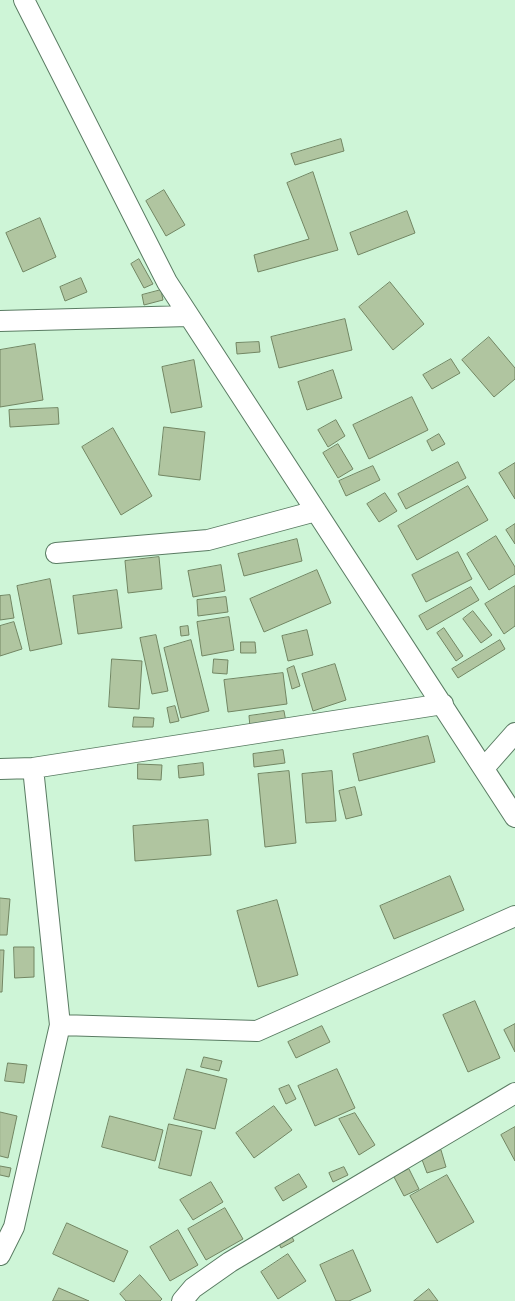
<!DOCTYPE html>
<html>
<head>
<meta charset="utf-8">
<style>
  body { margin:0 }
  canvas { display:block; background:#cef5d7 }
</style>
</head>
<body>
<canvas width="515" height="1301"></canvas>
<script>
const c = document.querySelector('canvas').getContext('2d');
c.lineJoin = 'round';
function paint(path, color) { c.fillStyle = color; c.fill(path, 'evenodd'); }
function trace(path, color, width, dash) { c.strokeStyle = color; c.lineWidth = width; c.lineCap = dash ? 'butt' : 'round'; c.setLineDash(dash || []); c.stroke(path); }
const building = new Path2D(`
  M341 139 344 151 295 165 291 154Z
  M313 172 338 250 258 272 254 255 309 239 287 183Z
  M164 190 185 225 166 236 146 201Z
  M407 211 415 233 358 255 350 233Z
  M40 218 56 257 23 272 6 233Z
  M139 259 153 284 144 288 131 264Z
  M81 278 87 292 65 301 60 287Z
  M390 282 424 324 393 350 359 307Z
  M161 290 163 300 144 305 142 295Z
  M345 319 352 350 279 368 271 337Z
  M489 337 515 368V379L494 397 462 360Z
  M259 342 260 352 237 354 236 343Z
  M35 344 43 400 0 407V350Z
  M451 359 460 373 432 389 423 375Z
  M194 360 202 407 171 413 162 367Z
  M333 370 342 398 307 410 298 382Z
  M412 397 428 430 369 459 353 425Z
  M58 408 59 424 10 427 9 410Z
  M336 420 345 436 328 447 318 430Z
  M164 427 205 432 200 480 159 475Z
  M113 428 152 496 121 515 82 447Z
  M439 434 445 444 432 451 427 441Z
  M338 444 353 469 338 478 323 453Z
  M458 462 466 478 406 509 398 494Z
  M515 463V499L499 473Z
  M373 466 380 480 346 496 339 481Z
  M468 486 488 520 417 560 398 526Z
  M385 493 397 511 379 522 367 504Z
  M515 524V544L506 530Z
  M496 536 515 567V574L489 590 467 554Z
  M297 539 302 561 244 576 238 554Z
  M458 552 472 579 426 602 412 575Z
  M159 557 162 589 128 593 125 561Z
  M221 565 225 591 193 597 188 571Z
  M317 570 331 603 264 632 250 599Z
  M50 579 62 644 30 651 17 586Z
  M515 586V626L504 634 485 604Z
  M471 587 479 600 427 630 419 616Z
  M117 590 122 628 78 634 73 596Z
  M10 595 14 618 0 620V596Z
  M226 597 228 612 198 616 197 600Z
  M473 611 492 635 481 643 463 619Z
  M229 617 234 650 202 656 197 622Z
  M14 622 22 649 0 656V626Z
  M188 626 189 635 181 636 180 627Z
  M444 628 463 656 456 661 437 633Z
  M307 630 313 655 288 661 282 636Z
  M156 635 168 691 152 694 140 638Z
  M191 640 209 711 181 718 164 648Z
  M500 640 505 649 458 678 452 669Z
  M241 642H255L256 653H241Z
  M112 659 142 661 139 709 109 707Z
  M214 659 228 660 227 674 213 673Z
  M335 664 346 700 313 711 302 674Z
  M294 666 300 686 292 689 287 669Z
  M283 673 287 704 228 712 224 680Z
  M175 706 179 721 170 723 167 708Z
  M284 711 286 722 250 727 249 716Z
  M134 717 154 718 153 727H133Z
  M428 736 435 762 359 781 353 754Z
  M283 750 285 763 254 767 253 754Z
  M203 763 204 775 179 778 178 766Z
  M138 764 162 765 161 780 138 779Z
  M289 771 296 843 265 847 258 774Z
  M332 771 336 821 306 823 302 774Z
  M355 787 362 815 346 819 339 791Z
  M208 820 211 855 135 861 133 826Z
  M450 876 464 910 394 939 380 906Z
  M0 898 10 899 7 935H0Z
  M277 900 298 975 258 987 237 911Z
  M14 947H34V977L15 978Z
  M0 950H4L2 992H0Z
  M475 1001 500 1058 468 1072 443 1015Z
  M515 1024V1052L504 1030Z
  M322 1026 330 1042 296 1058 288 1042Z
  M204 1057 222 1061 219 1071 201 1067Z
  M8 1063 27 1065 24 1083 5 1081Z
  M187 1069 227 1079 215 1129 174 1119Z
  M337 1069 355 1108 315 1126 298 1086Z
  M289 1085 296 1099 286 1104 279 1089Z
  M274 1106 292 1130 254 1158 236 1133Z
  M0 1112 17 1116 8 1158 0 1156Z
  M355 1113 375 1145 359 1155 339 1119Z
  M110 1116 163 1130 155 1161 102 1147Z
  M169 1124 202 1131 191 1176 159 1168Z
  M515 1127V1161L501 1135Z
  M441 1150 446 1167 427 1173 421 1157Z
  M0 1166 11 1168 9 1177 0 1175Z
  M344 1167 348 1175 333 1182 329 1173Z
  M409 1169 419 1189 404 1196 394 1177Z
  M299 1174 307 1187 283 1201 275 1188Z
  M447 1175 474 1222 437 1243 410 1196Z
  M211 1182 223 1202 193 1220 180 1200Z
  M225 1208 243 1239 206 1260 188 1229Z
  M67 1223 128 1251 114 1282 53 1254Z
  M178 1230 198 1265 170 1281 150 1247Z
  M290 1233 294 1241 281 1248 277 1239Z
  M353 1250 371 1291 349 1301H336L320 1265Z
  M288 1254 306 1281 278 1299 261 1272Z
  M140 1275 162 1299 160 1301H126L120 1294Z
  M59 1288 89 1301H53Z
  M429 1289 438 1301H414Z`);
paint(building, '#b0c5a0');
trace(building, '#728663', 1);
const minor = new Path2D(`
  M24 0 167 282 515 817
  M0 321 189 316
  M56 553 208 540 316 511
  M484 768 515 733
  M0 769 33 768 443 704
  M60 1025 257 1031 515 916
  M0 1255 14 1227 60 1025 33 768
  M182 1301 193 1288 230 1262 515 1093`);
trace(minor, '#5a7c63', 22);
trace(minor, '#fff', 20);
</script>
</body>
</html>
